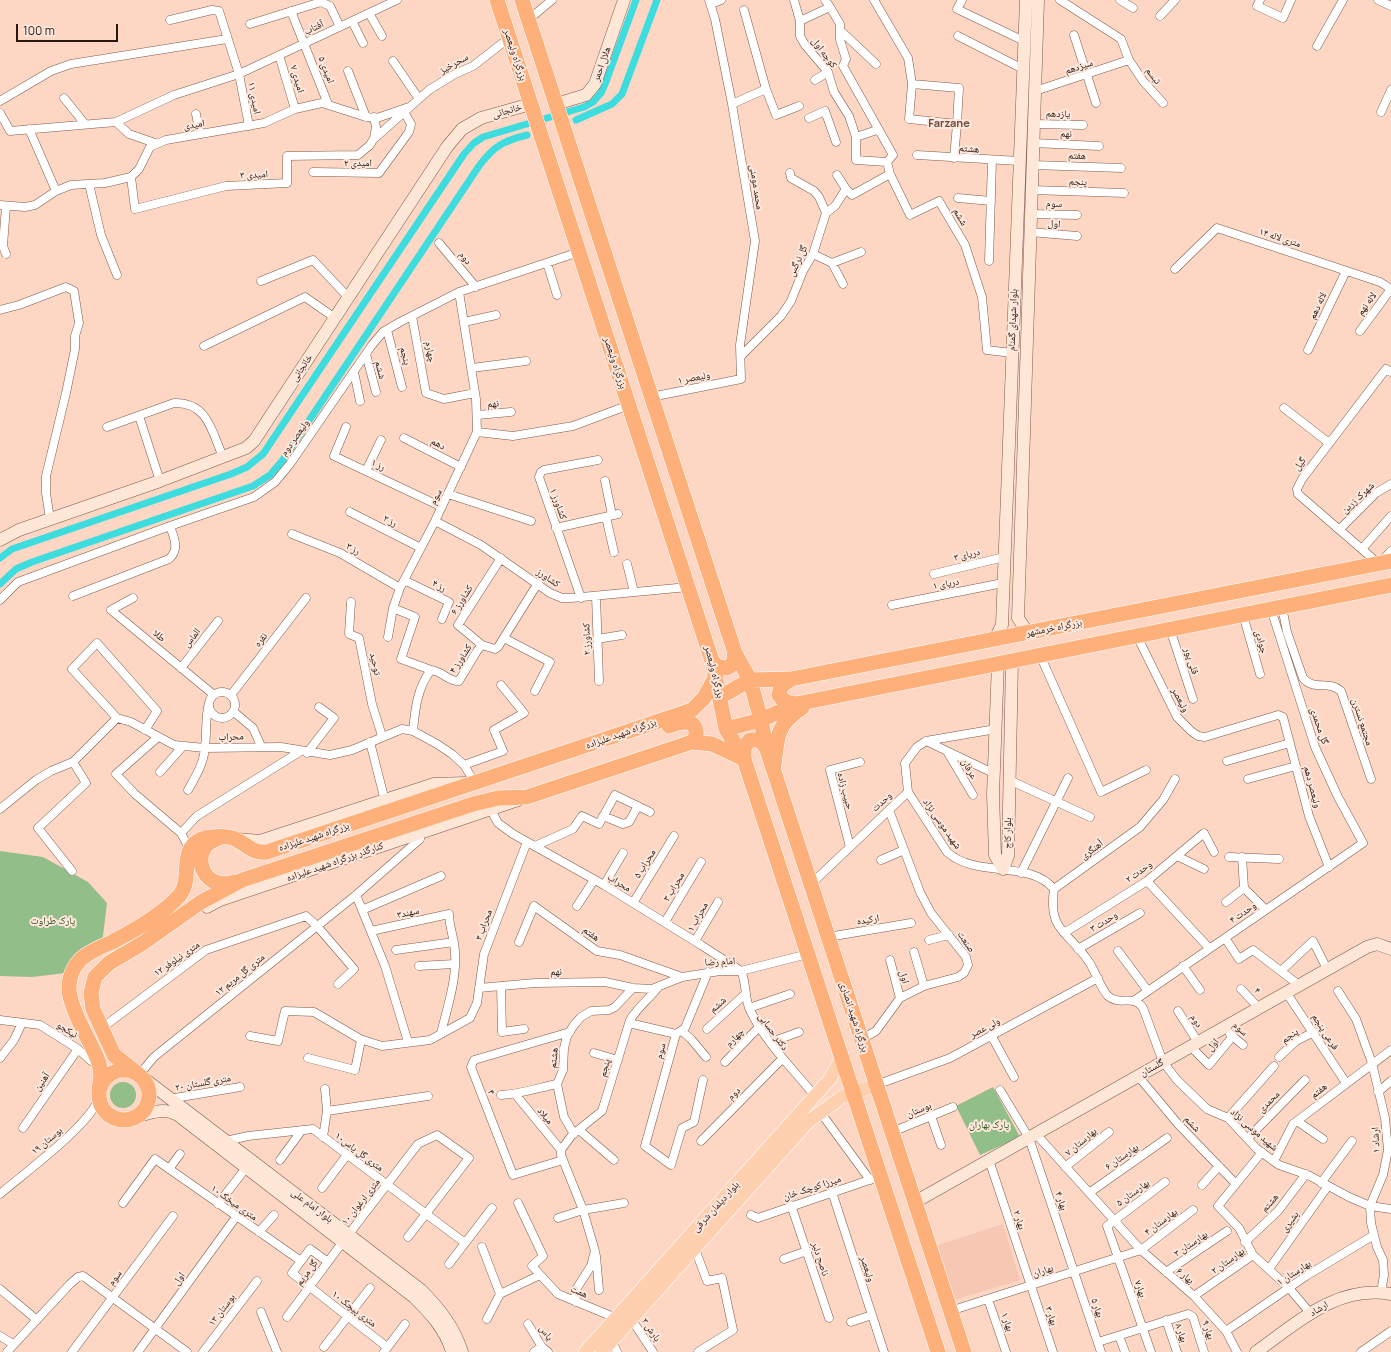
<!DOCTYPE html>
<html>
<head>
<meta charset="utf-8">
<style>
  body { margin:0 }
  #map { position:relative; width:1391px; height:1352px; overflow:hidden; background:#fdd6c4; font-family:Manrope,sans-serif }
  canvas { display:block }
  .scale { position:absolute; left:16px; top:24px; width:102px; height:18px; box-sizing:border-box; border:2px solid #251811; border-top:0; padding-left:5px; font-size:12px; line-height:14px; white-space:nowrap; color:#251811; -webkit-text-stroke:3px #ffe7dc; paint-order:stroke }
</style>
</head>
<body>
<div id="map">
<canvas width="1391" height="1352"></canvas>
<div class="scale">100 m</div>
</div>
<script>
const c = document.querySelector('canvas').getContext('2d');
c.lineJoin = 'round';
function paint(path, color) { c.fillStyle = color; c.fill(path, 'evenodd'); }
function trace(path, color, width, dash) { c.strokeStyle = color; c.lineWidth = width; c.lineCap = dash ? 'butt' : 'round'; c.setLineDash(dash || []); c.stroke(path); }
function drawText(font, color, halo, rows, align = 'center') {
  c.font = font + ' Manrope,"Noto Naskh Arabic",sans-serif'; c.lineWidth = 4; c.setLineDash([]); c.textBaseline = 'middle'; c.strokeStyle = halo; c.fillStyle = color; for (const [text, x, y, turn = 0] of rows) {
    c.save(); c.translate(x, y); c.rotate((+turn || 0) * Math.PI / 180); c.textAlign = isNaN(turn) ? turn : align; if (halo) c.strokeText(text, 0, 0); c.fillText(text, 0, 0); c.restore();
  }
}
paint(new Path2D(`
  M1003 1224 1020 1280 951 1301 935 1246Z`), '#f6c8b3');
paint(new Path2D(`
  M0 851 43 857 88 882 107 903 102 944 74 972 32 977 0 976Z
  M110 1095a13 13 0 1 1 26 0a13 13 0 1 1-26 0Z
  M993 1087 1020 1137 980 1155 956 1106Z`), '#92be89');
trace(new Path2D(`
  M576 120 612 104 622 94 657 0
  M0 558 12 549 231 474 247 467 263 454 464 154 474 143 483 137 584 107 593 102 601 93 605 84 636 0
  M0 584 16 569 32 562 253 486 270 475 282 461 479 166C494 146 503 141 527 135`), '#3ddcde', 7);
const street = new Path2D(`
  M794 0 800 21V36L805 45 828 72 834 92 849 116 856 137V160L887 162 890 174
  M825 0 830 7
  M874 0 908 58 912 84 909 119 957 124 954 158
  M962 0 957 9 1024 41
  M1060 0 1121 39 1129 60 1143 81 1163 103
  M1120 0 1133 8
  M1260 0 1257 6 1283 18 1291 0
  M1378 0 1391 6
  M711 4 721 0
  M291 11 328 104
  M369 13 382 36
  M1160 16 1175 0
  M170 20 212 10 219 11 239 74 249 126
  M528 20 552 0
  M352 21 363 43
  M800 21 830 7 840 24V40L846 59 843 66 893 155 887 162
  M250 24 321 2 330 6 340 27
  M842 32 876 64
  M1074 35 1096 103
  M958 36 1023 69
  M1317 46 1343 0
  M279 55 295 109
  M393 61 419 99
  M348 71 366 117
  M815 80 828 72
  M912 84 959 88 957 124
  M766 89 776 115 799 106
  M1035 91 1129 60
  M64 98 85 124
  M0 101 51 71 71 64 227 39
  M732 104 766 89 744 10
  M1381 112 1391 90
  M0 113 10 131 116 122 174 95 239 74 397 0
  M196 114 200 134
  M809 118 825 111 836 142
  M116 122 129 134 155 143
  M1034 124 1083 125
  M29 129 56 191
  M856 137 877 130
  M375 138 429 90 455 74 473 66 509 38
  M1033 143 1099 146
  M917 155 1019 161
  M1033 165 1121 168
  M313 172 379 173 409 132 411 124 404 112
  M837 175 846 189
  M131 177 135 209 226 186 287 183V156L358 155 370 145 374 138 376 127 374 117
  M89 184 101 235 117 275
  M1032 190 1124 193
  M958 198 991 201
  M0 205 25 207 35 205 56 191 71 185 105 183 131 177 139 169 150 147 166 140 264 123 295 109 322 103 366 117 377 118 409 107
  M826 213 835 206 846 189 852 195 890 174 910 215 939 201 965 245 982 297 987 350 1012 353
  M1031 214 1077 215
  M1030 232 1077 236
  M439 243 476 287
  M6 254 3 246 6 206
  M813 254 832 263 861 252
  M989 261 992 160
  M547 263 557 295
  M832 263 843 284
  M1175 269 1217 228 1380 282 1391 289
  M261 281 313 260 349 298
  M0 310 19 305 66 287 74 291 79 323 75 336V349L66 393 46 476V493L50 519
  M412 316 426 393 444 399 475 393
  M464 322 496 315
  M387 330 402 387
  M1360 331 1391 289
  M204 346 305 297 335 318
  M1308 350 1346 271
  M366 354 376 392
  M741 356 781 316 791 301 803 271 813 254 826 213 819 197 814 191 791 178 790 173
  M472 368 526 361
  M354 372 360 401
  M1391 372 1386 369 1302 479 1297 489 1298 494 1379 564 1391 551
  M651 397 741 379 740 345 755 241 732 104 715 19 709 0
  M1284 408 1329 443
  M477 415 511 412
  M139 416 160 481
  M107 427 174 403C208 402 212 432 223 457
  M346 427 334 456 442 507
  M477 432 513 436 573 426 629 405
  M404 438 461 467
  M366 471 381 440
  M605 481 612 515
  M448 494 531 521
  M350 512 421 548
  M606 517 614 552
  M435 521 481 545 550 593 562 598H571L688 587
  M556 528 618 514
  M1340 529 1376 493 1391 484
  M292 534 340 553 400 588
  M1362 549 1391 516
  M627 564 634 592
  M934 574 1004 557
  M404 580 449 602 442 619
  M73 596 169 559C180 549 174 538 170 526
  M596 596 599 681
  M133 598 111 610 214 695
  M581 598 539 477 541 472 544 470 598 460
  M0 600 18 582 170 526 254 497 275 482 290 464 372 345 383 332 400 322 459 292 579 252
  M351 602 349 634 359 638 372 704 382 736
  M892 605 1003 583
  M1282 607 1287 632 1303 678C1313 691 1329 680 1341 691L1371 779
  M1243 615 1260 674
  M1170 629 1193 699
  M1137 636 1177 717 1191 731 1198 736 1205 737 1278 715 1283 717 1309 816 1329 867
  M388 637 393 608
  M504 638 550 662 535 691
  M597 639 622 635
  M482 645 458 625 501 558
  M1040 655 1101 792 1146 770
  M181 668 218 621
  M431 670 401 659 415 617 393 608 400 588 435 521 477 432 476 399 459 292
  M209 705a13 13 0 1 1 26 0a13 13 0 1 1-26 0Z
  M231 695 306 598
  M234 712 253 728 261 746
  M117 718 72 669 97 643 157 711 145 730
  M996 729 926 741 917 747 905 763 908 792 947 852C977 879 1029 859 1054 889 1048 930 1067 931 1087 959 1095 969 1100 988 1108 996 1121 1007 1133 993 1143 1008L1163 1062 1177 1080 1207 1109 1228 1118 1257 1149 1279 1165 1308 1175 1349 1197 1370 1206 1391 1209
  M413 731C415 710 417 688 431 670 442 671 449 682 459 681L477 651 482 645 495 649 498 647 538 583
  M158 737 116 774 135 794 181 833 190 850
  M926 741 993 773
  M370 742 384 797
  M307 753 334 718 319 707
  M948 753 973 795
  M1227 761 1290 743
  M464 765 503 751 494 730 524 713 501 685
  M160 772 183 746
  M1248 779 1296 766
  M1009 780 1090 817
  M188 790C196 776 204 763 205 747 207 732 205 717 209 703
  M0 809 36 780 51 771 73 762 117 718 131 722 174 745 205 748 281 747 330 755 352 750 402 729 413 731 437 744 452 754 464 765 475 783
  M491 810 498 823 513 834 604 885 701 945 741 971C747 983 744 998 750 1010 765 1042 793 1069 815 1096
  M603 816 623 824 629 822 638 806
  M181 833 197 816 301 751
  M535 846 573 829 582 816 599 824 615 795 650 812
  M850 847 830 770 860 762
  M1177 856 1204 869
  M1229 857 1279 859
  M1242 857 1244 888 1266 910
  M881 860 904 850
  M72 871 38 828 86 783 73 762
  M1021 873 1068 778
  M1147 881 1209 948
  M811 884 908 792
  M604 885 623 853
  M1054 889 1140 827 1163 800 1175 779
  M356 895 385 966 408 1042
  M1226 902 1244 888
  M633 903 674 836
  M577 906 594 880
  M362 910 441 876
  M665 922 701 862
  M371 931 449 914C449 927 455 940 455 953 457 979 447 1009 441 1033
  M1064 933 1147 881 1204 833 1214 852
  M828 937 911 923
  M1225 938 1239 959 1253 950 1299 985
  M929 940 949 935
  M695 941 718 902
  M519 942 534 906 597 951 620 955 682 977
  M1078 949 1140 913
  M396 950 454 942
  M1118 951 1148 991
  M914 952 924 986
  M890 960 900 998
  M419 966 454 964
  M1183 966 1200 990
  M1281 971 1313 941 1327 969
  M501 986 502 1032 524 1029
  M479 988 535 983 605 982 633 988 652 989 682 977 720 971H741L808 954
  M1241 989 1259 1008
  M1338 991 1356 1019 1372 1063 1385 1118 1388 1150 1383 1175 1370 1206 1371 1223 1377 1247 1383 1260 1384 1275 1381 1292
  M1286 992 1346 1083
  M1135 1000 1363 843 1338 797 1315 747 1271 609
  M749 1008 790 994
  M1178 1011 1198 1042
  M0 1020 40 1025 78 1049 91 1061 98 1060
  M629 1023 676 1034
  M102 1028 206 950 306 916 317 926 354 969 338 984
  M707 1029 743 996
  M682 1031 691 1039 706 1057
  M1230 1034 1243 1045
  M991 1035 1014 1077
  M250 1036 278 1041 285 1011 314 1012 360 1039 382 1046 430 1040 470 1018 477 1003 484 954 527 842
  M862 1039 876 1031 900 998 924 986 958 977 964 973 968 965 966 957 931 913 920 892 889 810
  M771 1042 799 1032
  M1190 1046 1209 1065 1233 1036
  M594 1053 618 1060
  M1279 1057 1296 1041 1314 1032
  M0 1058 14 1040 22 1023
  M308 1058 355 1070 361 1040
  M725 1062 759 1027
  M139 1075 154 1057 356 895 420 839V833
  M1138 1076 1178 1124 1236 1184
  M703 1080 694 1122 682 1128 671 1165 645 1146 676 1034 685 1028 708 972
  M557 1084 564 1117 574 1134
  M876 1085 950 1058 1098 978
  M1000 1090 1029 1138 1101 1352
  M1378 1092 1391 1081
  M515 1094 561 1150
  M501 1095C521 1094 538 1088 557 1084L563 1070 564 1048 567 1036 574 1025 581 1017 591 1011 609 1010 615 1007 633 988
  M169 1099 240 1087
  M327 1111 428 1096
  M821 1113 870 1180
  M931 1116 941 1145
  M1228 1118 1274 1066
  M1297 1121 1323 1139
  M23 1128 78 1049
  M579 1130 614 1160
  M892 1132 953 1107
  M1036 1134 1141 1250 1194 1296 1226 1331 1237 1352
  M323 1137 327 1111 325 1089
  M1248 1138 1305 1080
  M226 1141 248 1136 313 1129 465 1243
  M701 1141 781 1060
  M1262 1152 1218 1206 1239 1228 1253 1255 1289 1288 1311 1314
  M280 1160 302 1130
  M563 1160 513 1175 471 1067 474 1060 570 1032
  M989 1160 1053 1352
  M1274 1161 1293 1124 1391 1050
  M1065 1167 1109 1132
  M169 1169 180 1154
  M1321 1183 1352 1141
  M1202 1185 1219 1166
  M322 1188 347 1155
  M832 1192 884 1352
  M1089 1193 1167 1138
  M0 1194C23 1174 93 1123 99 1097
  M123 1203 155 1159 301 1261
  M518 1203 543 1256 532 1266 558 1294 616 1318
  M218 1204 246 1168
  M791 1205 829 1318
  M751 1215 758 1218 881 1176
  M558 1218 583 1210 624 1203
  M259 1232 274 1215
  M349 1234 418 1144 437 1135 469 1158 408 1237
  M1245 1242 1278 1211 1306 1174
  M482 1247 500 1294 487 1319
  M695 1249 707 1281 722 1278 733 1330 698 1352
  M596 1256 599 1290
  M784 1259 807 1251
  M328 1262 310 1249 292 1273 387 1347
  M449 1264 492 1208
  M1269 1269 1328 1186
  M1166 1272 1227 1231
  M0 1289 37 1320
  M500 1294 540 1275
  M1194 1296 1253 1255
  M988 1299 1006 1352
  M576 1302 575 1291 591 1266 595 1251 583 1210 561 1155V1150L572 1135 602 1111 630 1020C638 1007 650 998 659 986
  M950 1311 1141 1250 1193 1210
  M261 1312 277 1352
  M287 1317 342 1243
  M632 1320 653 1352
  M1166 1320 1177 1352
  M851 1322 872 1315
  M528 1324 542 1347 548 1352
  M1226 1331 1306 1276 1374 1235
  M0 1336 13 1344
  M1119 1336 1125 1352
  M612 1341 617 1352
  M1098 1342 1188 1314 1193 1317 1204 1352
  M324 1347 370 1288
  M7 1352 70 1284 78 1277 83 1276 187 1352
  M72 1352 173 1216
  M138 1352 236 1217
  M203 1352 257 1281
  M384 1352 405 1324
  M534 1352 542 1347
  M1151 1352 1107 1226 1165 1182
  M1361 1352 1391 1331`);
const secondary = new Path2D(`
  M556 104 586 95 595 84 624 0
  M0 540 19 530 160 481 246 448 254 441 447 147 462 129 481 118 531 104
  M1028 633 1018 618 1038 0
  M995 639 1002 625 1026 0
  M998 663 993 794 995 855 1003 869
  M237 839 260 841 434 784 466 783
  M1003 869 1008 856 1012 661
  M207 907 220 900 518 800
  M142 1077 421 1290C440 1309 454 1327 462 1352
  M135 1117C150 1113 163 1107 178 1115L414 1297C430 1313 446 1330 452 1352
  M915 1202 1367 947 1377 944 1391 949
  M1256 1352C1297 1323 1338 1284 1391 1294`);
const primary = new Path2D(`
  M585 1352 830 1079 842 1058
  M602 1352 809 1121 842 1097 876 1085`);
const highway = new Path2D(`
  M497 0 712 661 726 729 744 759 938 1352
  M522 0 735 653 750 680 761 720 766 747 964 1352
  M712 661 718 667 727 668 733 664 735 653
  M791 679 781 686 779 695 785 702 796 704
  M720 697 750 680 791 679 1391 561
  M669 726C674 724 681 722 686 722 697 722 699 735 692 742
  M726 729 761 720 796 704 1391 585
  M744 759V747L750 740H760L766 747
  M774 765C777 737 777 724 802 708
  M219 838C187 847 201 893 234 882
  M99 1095a25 25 0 1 1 50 0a25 25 0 1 1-50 0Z
  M138 1074 114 1055 93 1009 91 993 95 977 109 963 143 943 201 902 242 880 473 804 498 798 527 797 692 742 712 744 744 759
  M99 1090 101 1075 99 1063C91 1041 75 1020 70 996 67 983 71 970 80 960 88 952 101 947 112 942 135 930 162 915 179 896 194 880 177 849 202 839 211 836 229 835 237 840 248 846 254 854 267 852L692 710 704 698 716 676`);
trace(street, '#7c5b4b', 9);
trace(secondary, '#7c5b4b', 13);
trace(primary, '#fff', 14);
trace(highway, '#fff', 16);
trace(street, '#fff', 8);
trace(secondary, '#fee7d7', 12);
trace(primary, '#fed0af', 13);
trace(highway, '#fdb07a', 15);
drawText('10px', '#251811', '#ffe7dc', [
  ["آفتاب",314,28,-25],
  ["کوچه اول",824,53,53],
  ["بزرگراه ولیعصر",515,55,72],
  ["سحرخیز",454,64,-29],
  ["هلال احمر",602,64,-70],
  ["سیزدهم",1079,67,-18],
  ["امیدی ۵",326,70,69],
  ["تبسم",1153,76,52],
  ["امیدی ۷",297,79,74],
  ["امیدی ۱۱",254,98,79],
  ["خانجانی",507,111,-16],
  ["یازدهم",1058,114,1],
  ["امیدی",194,125,-10],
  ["نهم",1066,134,3],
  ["هشتم",969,149,4],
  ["هفتم",1077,156,2],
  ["امیدی ۲",358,163],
  ["امیدی ۳",254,175,-3],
  ["پنجم",1078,182,2],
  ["محمد مومنی",756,187,81],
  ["سوم",1054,204,2],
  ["ششم",960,217,60],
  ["اول",1054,224,5],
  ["۱۴ متری لاله",1280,238,18],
  ["دوم",465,258,50],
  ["گل نرگس",798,261,-65],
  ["لاله نهم",1367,304,-54],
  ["لاله دهم",1318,306,-65],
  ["بلوار شهدای گمنام",1013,320,-88],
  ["چهارم",430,352,80],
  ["پنجم",405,356,76],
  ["بزرگراه ولیعصر",615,363,72],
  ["خانجانی",302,368,-56],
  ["ششم",380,370,75],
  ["ولیعصر ۱",694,378,-11],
  ["نهم",493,404,-5],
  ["ولیعصر دوم",295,438,-55],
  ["دهم",438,444,27],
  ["گیل",1300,464,-53],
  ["رز ۱",378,465,25],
  ["سوم",436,497,-64],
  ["شهرک زرین",1358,498,-43],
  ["کشاورز ۱",558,504,70],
  ["رز ۲",390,521,27],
  ["رز ۳",353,549,29],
  ["دریای ۳",967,555,-14],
  ["کشاورز",548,578,34],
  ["دریای ۱",946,584,-11],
  ["رز ۴",439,586,27],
  ["کشاورز ۶",462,600,-58],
  ["بزرگراه خرمشهر",1054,628,-11],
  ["طلا",159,636,40],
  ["الماس",192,638,-52],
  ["کشاورز ۲",587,639,-92],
  ["نقره",261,640,-52],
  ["جوادی",1261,642,74],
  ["کشاورز ۴",461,659,-57],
  ["قلی پور",1191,661,72],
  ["توحید",375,664,78],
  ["بزرگراه ولیعصر",714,672,76],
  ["ولیعصر",1180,700,62],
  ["مجتمع نسترن",1362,722,72],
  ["گل محمدی",1319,726,71],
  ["بزرگراه شهید علیزاده",621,734,-19],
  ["محراب",231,737,-2],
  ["عرفان",969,769,60],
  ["ولیعصر دهم",1312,787,75],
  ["حبیب زاده",845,791,75],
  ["وحدت",882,802,-43],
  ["شهید موسی نژاد",942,824,55],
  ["بلوار کاج",1008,833,-89],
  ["بزرگراه شهید علیزاده",314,837,-18],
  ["آهنگری",1092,850,-37],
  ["کنارگذر بزرگراه شهید علیزاده",335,862,-19],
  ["محراب ۵",645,864,-58],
  ["وحدت ۲",1139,872,-36],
  ["محراب",619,883,31],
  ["محراب ۳",674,887,-59],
  ["سهند۳",408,913,-13],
  ["وحدت ۴",1243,913,-34],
  ["محراب ۱",698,917,-61],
  ["ارکیده",868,920,-9],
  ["وحدت ۳",1104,922,-31],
  ["محراب ۴",484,925,-70],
  ["هفتم",591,934,36],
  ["صنعت",966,942,56],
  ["۱۲ متری نیلوفر",177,959,-35],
  ["امام رضا",720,962,-3],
  ["نهم",556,972,-1],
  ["۱۲ متری گل مریم",240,975,-39],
  ["اول",904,977,75],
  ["۴",1257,991,46],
  ["ششم",718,1005,-42],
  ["بزرگراه شهید انصاری",854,1017,72],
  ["دوم",1196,1021,57],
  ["ولی عصر",985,1028,-28],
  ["سوم",1240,1029,41],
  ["نیکجو",67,1030,32],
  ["دکتر حسابی",773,1032,54],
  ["فرعی پنجم",1325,1032,57],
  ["پنجم",1290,1036,-36],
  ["چهارم",735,1038,-46],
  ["اول",1213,1045,-50],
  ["سوم",661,1051,-75],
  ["هشتم",554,1058,-84],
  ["پنجم",605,1068,-74],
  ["گلستان",1152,1068,-29],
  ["آهنین",42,1082,-55],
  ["۲۰ متری گلستان",203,1083,-10],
  ["هفتم",1319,1091,-38],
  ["۴",491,1092,69],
  ["دوم",734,1094,-46],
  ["محمدی",1269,1102,-45],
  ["بوستان",919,1110,-22],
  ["میلاد",545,1116,50],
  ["ششم",1192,1124,47],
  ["شهید موسی نژاد",1254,1130,41],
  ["ارشاد ۱",1376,1140,-93],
  ["بوستان ۱۹",47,1141,-40],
  ["بهارستان ۷",1081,1142,-40],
  ["۱۰متری گل یاس",359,1152,37],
  ["بهارستان ۶",1122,1157,-35],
  ["میرزا کوچک خان",812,1188,-18],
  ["بهارستان ۵",1133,1193,-36],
  ["بهار ۴",1061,1201,71],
  ["۱۰ متری ارغوان",361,1202,-52],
  ["۱۰ متری میخک",234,1203,35],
  ["هشتم",1270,1203,-48],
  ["بلوار امام علی",312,1206,37],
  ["بلوار دیلمان شرقی",716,1207,-48],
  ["بهار ۲",1019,1220,72],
  ["بهارستان ۴",1161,1222,-37],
  ["بشیری",1290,1222,-54],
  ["بهارستان ۳",1191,1244,-34],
  ["ناصح دلبر",820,1259,72],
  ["بهارستان ۲",1228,1261,-35],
  ["ولیعصر",867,1269,72],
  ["بهاران",1043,1271,-18],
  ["گل مریم",307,1273,-53],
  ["بهارستان ۱",1294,1273,-33],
  ["بهار ۶",1185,1276,40],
  ["سوم",115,1278,-54],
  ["اول",179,1279,-54],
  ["بهار۷",1140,1289,70],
  ["همت",579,1292,23],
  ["بهار ۵",1097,1308,71],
  ["۱۰ متری پیچک",354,1309,37],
  ["ارشاد",1319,1309,-31],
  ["بوستان ۱۳",222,1310,-53],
  ["بهار ۳",1051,1316,71],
  ["بهار ۱",1007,1322,71],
  ["بارش ۳",651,1330,56],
  ["بهار ۹",1208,1330,72],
  ["یاس",546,1333,55],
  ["بهار ۸",1181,1333,71]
]);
drawText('10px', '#1f4a15', '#ffe7dc', [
  ["پارک طراوت",53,921],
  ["پارک بهاران",989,1125]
]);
drawText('bold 11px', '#6b4b3b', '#ffe7dc', [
  ["Farzane",949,124]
]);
</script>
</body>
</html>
